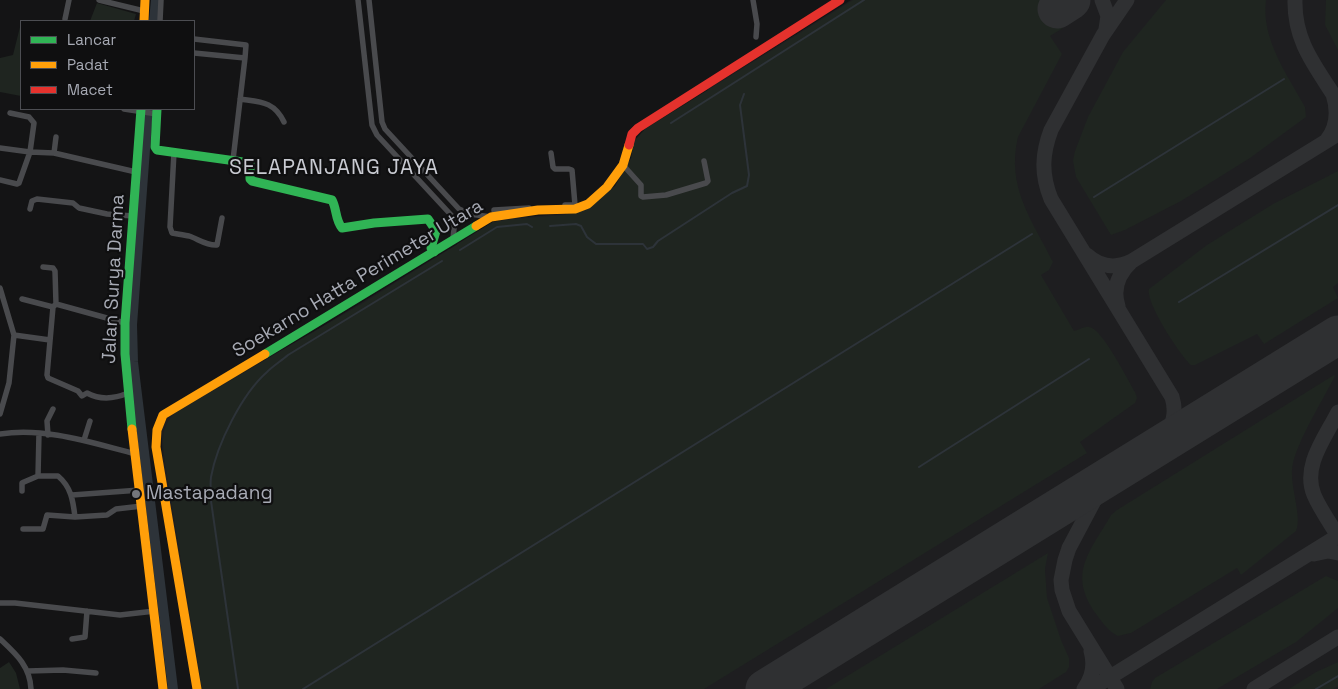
<!DOCTYPE html>
<html>
<head>
<meta charset="utf-8">
<style>
  body { margin:0 }
  #map { position:relative; width:1338px; height:689px; overflow:hidden; background:#141415; font-family:"Space Grotesk",sans-serif }
  canvas { display:block }
  .legend { position:absolute; left:20px; top:20px; width:175px; height:90px; box-sizing:border-box; background:#0f0f10; border:1px solid #4c4d52; margin:0; padding:6px 9px; list-style:none; font-size:15px; color:#a7aab4 }
  .legend li { display:flex; align-items:center; gap:10px; height:25px }
  .legend b { width:25px; border:1px solid #4c4d52 }
</style>
</head>
<body>
<div id="map">
<canvas width="1338" height="689"></canvas>
<ul class="legend">
<li><b style="height:6px;background:#30b455"></b>Lancar</li>
<li><b style="height:6px;background:#ff9f0a"></b>Padat</li>
<li><b style="height:6px;background:#e5322d"></b>Macet</li>
</ul>
</div>
<script>
const c = document.querySelector('canvas').getContext('2d');
c.lineJoin = 'round';
function paint(path, color) { c.fillStyle = color; c.fill(path, 'evenodd'); }
function trace(path, color, width, dash) { c.strokeStyle = color; c.lineWidth = width; c.lineCap = dash ? 'butt' : 'round'; c.setLineDash(dash || []); c.stroke(path); }
function drawText(font, color, halo, rows, align = 'center') {
  c.font = font + ' "Space Grotesk",sans-serif'; c.lineWidth = 4.5; c.setLineDash([]); c.textBaseline = 'middle'; c.strokeStyle = halo; c.fillStyle = color; for (const [text, x, y, turn = 0] of rows) {
    c.save(); c.translate(x, y); c.rotate((+turn || 0) * Math.PI / 180); c.textAlign = isNaN(turn) ? turn : align; if (halo) c.strokeText(text, 0, 0); c.fillText(text, 0, 0); c.restore();
  }
}
paint(new Path2D(`
  M851 0H1338V689H201L163 463 161 429 167 418 174 412 318 329 449 249 451 254 457 253V244L493 222 512 218 574 213 588 207 602 232 732 131 708 89Z`), '#1e1e20');
paint(new Path2D(`
  M853 0H1046L1063 28 1050 36 1062 54 1018 137C1006 187 1032 220 1053 262L1049 270 1041 275 1074 331C1079 330 1085 326 1089 327 1102 328 1128 380 1135 392L1137 398 1135 403 1080 442 1087 453 704 689H202L165 463C163 443 159 429 175 413L363 303 493 222 512 219 564 215 586 210 615 186 631 158 634 141 645 129Z
  M1166 0H1266C1261 39 1287 74 1305 107L1306 117 1250 158 1181 201 1125 230 1111 235 1076 177 1073 161 1075 151 1088 117 1123 52Z
  M1326 0H1338V50L1325 25Z
  M97 3 136 14 134 21H90Z
  M21 23V96L0 92V58L13 55Z
  M1338 171V283L1333 287 1338 298 1264 344 1257 334 1195 365H1191C1180 355 1145 302 1149 289L1207 245 1273 204Z
  M1334 375 1335 376C1322 402 1300 436 1293 463 1288 483 1303 516 1296 531L1241 575 1237 568 1131 633 1118 636C1109 632 1102 622 1096 614 1067 573 1090 552 1111 515L1117 510Z
  M1048 553 1045 569 1047 598 1061 640 1069 658V667L1066 672 1039 689H826Z
  M1326 576 1338 581V608L1296 642 1217 689H1150L1152 682 1155 678Z
  M9 662 16 673 20 689H0V668Z
  M1338 662V686L1333 689H1289L1316 672Z`), '#1f2520');
trace(new Path2D(`
  M671 123 864 0
  M1094 197 1284 79
  M550 226 576 224 581 226 587 237 596 244H643L647 249 653 247 658 241 732 193 747 186 749 175 740 105 744 94
  M460 250 497 227 527 224 532 227
  M1179 302 1338 205
  M919 467 1089 359
  M238 689 211 501C211 493 210 485 211 477 217 444 242 394 267 372 273 366 281 361 288 355L442 261
  M303 689 1032 234
  M1316 689 1338 676`), '#2d3339', 2);
trace(new Path2D(`
  M154 21 156 0
  M148 109 132 325 133 362 173 689`), '#2d3339', 10);
trace(new Path2D(`
  M1102 0 1108 16 1106 29
  M1127 0 1103 35 1051 130C1042 154 1041 174 1051 199L1172 397C1180 423 1165 438 1146 454
  M1295 0C1294 43 1317 68 1338 102
  M1327 140C1338 126 1338 110 1333 94
  M1087 255C1100 267 1116 269 1132 261 1119 273 1112 288 1118 306
  M1132 261 1338 134
  M1338 412C1325 438 1302 466 1314 495 1320 509 1330 523 1338 536
  M1314 554 1328 551 1338 553
  M1084 689C1093 677 1095 665 1091 651
  M1091 689 1338 536
  M1117 689 1069 611 1062 590 1061 580 1065 560 1069 548 1095 499 1109 482 1136 460
  M1254 689 1338 637`), '#2f3032', 15);
trace(new Path2D(`
  M1057 9 1071 0
  M765 689 1338 335`), '#2f3032', 39);
trace(new Path2D(`
  M99 0 144 11
  M358 0 372 125 377 135 452 216 454 228 453 240
  M369 0 382 122 385 129 459 209 470 214 491 217
  M753 0 757 24 756 37
  M65 19 69 0
  M160 21 161 0
  M194 39 246 45 245 58 233 160
  M194 53 245 58
  M240 99C260 102 274 101 284 122
  M124 109 157 114
  M10 113 29 117 34 123 30 152 54 153 136 172
  M0 148 30 152 19 183 17 184 0 180
  M174 152 170 227 172 233C178 234 184 235 189 236 198 239 207 246 217 245L222 218
  M54 153 56 137
  M551 153 553 167 555 169H569L572 170 575 205H565
  M623 165 641 185V196L643 197 666 195 706 183 708 181 704 161
  M30 209 32 201 37 199 73 203 79 208 107 214 133 216
  M495 216 494 210 529 208
  M43 267 53 268 55 271 56 304
  M0 288 14 335 9 383 0 414
  M22 299 53 307 56 304 125 323
  M53 307 47 375 48 378 78 391 82 396 87 393C100 400 114 399 128 393
  M14 335 50 340
  M0 434C46 427 92 443 136 454
  M48 435 47 421 53 409
  M84 440 90 421
  M38 476H58C71 487 73 500 75 517L107 515 116 509 142 506
  M22 491V483L24 482 38 476 39 433
  M72 495 140 490
  M23 529H43L47 515 75 517
  M0 603H15L120 615 155 611
  M0 639C16 654 30 666 31 689
  M72 639 85 637 87 611
  M28 671 63 670 96 673`), '#494a4d', 5.5);
trace(new Path2D(`
  M157 109 155 147 157 150 250 163V179L252 181 332 200C337 209 335 220 342 228L374 223 428 219 436 231 431 248 434 252
  M265 354 476 226
  M132 429 125 354V323L141 109`), '#30b455', 9);
trace(new Path2D(`
  M144 21 145 0
  M476 226 491 217 538 210 575 209 588 204 607 187 623 165 629 145
  M132 429 163 689
  M197 689 156 447 157 430 163 415 265 354`), '#ff9f0a', 9);
trace(new Path2D(`
  M629 145 632 134 638 128 840 0`), '#e5322d', 9);
for (const [x, y, r, color] of [
  [136,494,5,"#74767c"]
]) { const dot = new Path2D(); dot.arc(x, y, r, 0, 2 * Math.PI); c.fillStyle = color; c.fill(dot); trace(dot, '#0f0f10', 2); }
drawText('19px', '#a7aab4', '#0f0f10', [
  ["Jalan Surya Darma",114,279,-87],
  ["Soekarno Hatta Perimeter Utara",358,279,-31]
]);
drawText('19px', '#a7aab4', '#0f0f10', [
  ["Mastapadang",146,494]
], 'left');
c.letterSpacing = '1px';
drawText('21px', '#c8cad1', '#0f0f10', [
  ["SELAPANJANG JAYA",334,168]
]);
c.letterSpacing = '0px';
</script>
</body>
</html>
